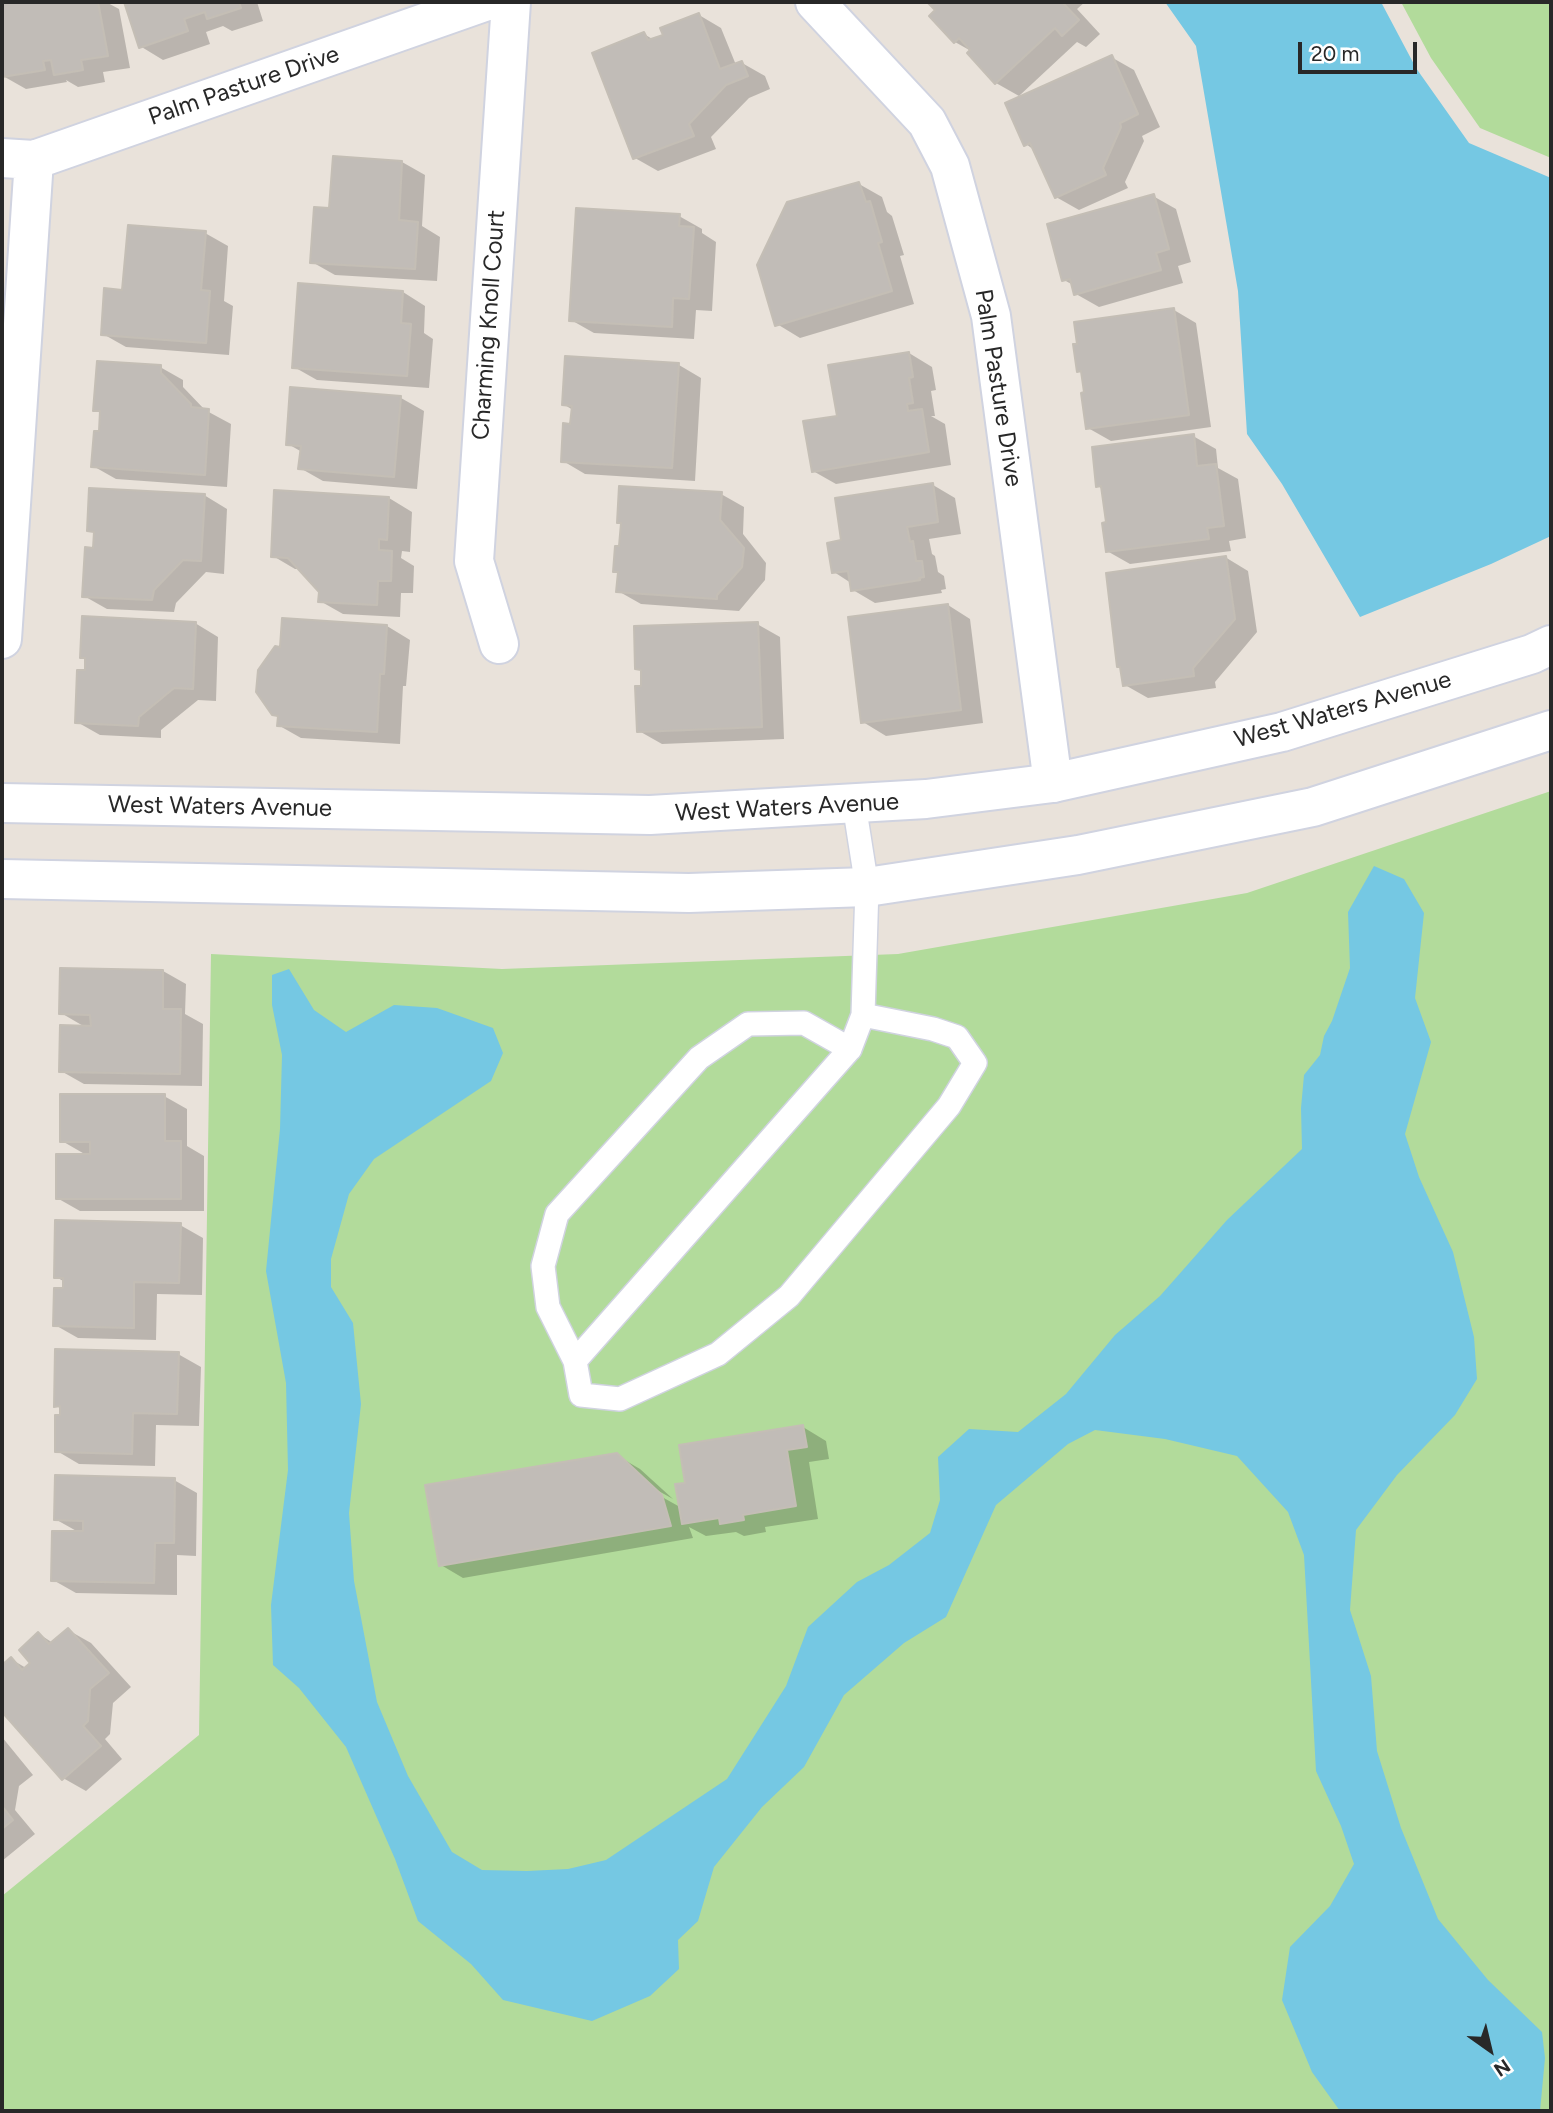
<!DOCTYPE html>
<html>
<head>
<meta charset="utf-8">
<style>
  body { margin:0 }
  #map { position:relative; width:1553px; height:2113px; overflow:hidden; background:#e9e2da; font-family:Figtree,sans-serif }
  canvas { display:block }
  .frame { position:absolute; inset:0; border:4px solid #282828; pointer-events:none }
  .north { position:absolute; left:1455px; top:2015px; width:70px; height:70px; -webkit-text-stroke:5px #fff; paint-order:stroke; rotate:146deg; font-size:19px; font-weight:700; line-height:28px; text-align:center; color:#282828 }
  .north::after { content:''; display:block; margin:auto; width:24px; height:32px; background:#282828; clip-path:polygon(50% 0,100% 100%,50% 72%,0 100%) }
  .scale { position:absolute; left:1298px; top:42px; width:119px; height:32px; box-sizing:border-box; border:4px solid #282828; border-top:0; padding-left:9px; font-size:21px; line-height:24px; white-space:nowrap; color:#282828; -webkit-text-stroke:5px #fff; paint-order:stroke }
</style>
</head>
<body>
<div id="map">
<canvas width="1553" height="2113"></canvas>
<div class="frame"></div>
<div class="north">N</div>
<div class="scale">20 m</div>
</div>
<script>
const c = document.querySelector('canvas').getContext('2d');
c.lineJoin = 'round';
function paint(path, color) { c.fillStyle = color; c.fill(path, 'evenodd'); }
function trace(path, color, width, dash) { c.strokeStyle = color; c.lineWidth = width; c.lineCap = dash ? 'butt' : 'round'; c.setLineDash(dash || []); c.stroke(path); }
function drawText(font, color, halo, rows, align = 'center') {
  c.font = font + ' Figtree,sans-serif'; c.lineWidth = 5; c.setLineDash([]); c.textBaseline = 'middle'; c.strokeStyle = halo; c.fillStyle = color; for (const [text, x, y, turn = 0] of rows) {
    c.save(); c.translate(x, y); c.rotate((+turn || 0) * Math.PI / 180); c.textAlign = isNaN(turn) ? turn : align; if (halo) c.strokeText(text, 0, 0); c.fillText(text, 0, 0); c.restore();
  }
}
paint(new Path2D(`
  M1401 2H1551V158L1480 128 1431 58Z
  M1551 791V2111H2V1896L199 1735 211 954 502 969 898 954 1247 893Z`), '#b2db9b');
paint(new Path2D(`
  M1165 2H1381L1416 68 1469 143 1551 178V536L1491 564 1360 617 1282 484 1247 434 1238 291 1196 46Z
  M1374 866 1404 879 1424 913 1415 998 1431 1042 1405 1134 1419 1177 1453 1252 1474 1337 1477 1379 1455 1415 1397 1475 1356 1530 1350 1610 1371 1676 1377 1751 1401 1828 1438 1919 1488 1980 1542 2032 1545 2058 1540 2111H1340L1312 2072 1282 2000 1290 1947 1330 1906 1354 1864 1341 1826 1316 1771 1304 1555 1288 1512 1237 1456 1165 1439 1095 1430 1068 1444 996 1505 946 1617 904 1643 844 1695 804 1767 762 1807 714 1867 698 1921 678 1940 679 1969 650 1996 592 2021 503 2000 471 1964 418 1921 395 1859 346 1747 299 1688 273 1665 271 1605 288 1470 286 1383 266 1271 280 1129 282 1055 272 1005V975L289 969 314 1010 346 1032 394 1005 437 1008 493 1028 503 1053 491 1081 374 1159 349 1194 331 1259V1287L353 1323 361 1404 349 1513 354 1581 377 1702 408 1776 452 1852 482 1870 527 1871 568 1869 606 1860 727 1779 786 1686 808 1627 857 1582 889 1565 930 1533 940 1500 938 1457 969 1429 1018 1432 1066 1394 1115 1335 1160 1296 1227 1220 1302 1149 1301 1108 1304 1075 1320 1055 1324 1036 1332 1021 1350 968 1348 912Z`), '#75c8e3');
paint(new Path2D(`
  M2 2H106L119 9 130 68 103 72 105 82 78 87 66 80 67 82 26 89 3 76Z
  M126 2H257L263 21 232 31 223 26 206 32 210 44 163 60 140 46Z
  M930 2H1085L1077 9 1100 34 1086 47 1077 42 1019 96 996 83 971 51 955 42 931 16 937 10Z
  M699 15 721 28 736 65 742 63 765 76 770 89 749 98 711 137 716 149 658 171 635 158 644 34 654 40 665 36Z
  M1111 57 1134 70 1160 127 1142 136 1144 141 1125 182 1128 188 1079 210 1056 197 1034 150 1026 144Z
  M402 162 425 175 422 226 440 237 437 281 335 275 312 262 331 210Z
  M859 184 882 197 887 212 892 216 904 255 900 256 914 304 800 338 777 324Z
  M1153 196 1176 209 1191 262 1178 266 1183 283 1099 307 1076 294 1073 285 1064 280Z
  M679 216 702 229V233L716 242 712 311 696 310 694 339 594 333 571 320Z
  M205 233 228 246 224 301 233 306 229 355 126 347 103 334 124 291Z
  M403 292 425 306 424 333 433 339 429 388 317 380 294 367Z
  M1174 310 1196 323 1211 427 1111 441 1088 428 1083 373 1079 370Z
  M909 353 932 367 936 390 931 391 935 416H931L945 424 951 465 836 484 813 471 839 417Z
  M679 365 701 378 695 481 585 474 563 461 572 426 573 410 563 404Z
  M160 367 183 380V387L205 410 231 424 227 487 116 479 93 466 101 433 102 414 95 410Z
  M292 388 401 398 424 411 417 489 323 481 300 468 302 452 288 444Z
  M1193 436 1216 449 1218 468 1238 479 1246 538 1229 541 1231 551 1130 564 1107 551 1108 524 1104 490 1098 486Z
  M933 485 955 498 961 534 929 539 932 554 935 556 938 572 944 576 946 589 941 590 942 593 875 603 853 590 851 583 834 572 843 542Z
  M721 494 744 507 743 534 766 563 765 580 739 611 641 604 618 591 619 573 615 571Z
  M204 495 227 509 224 574 206 572 176 603 174 612 107 609 84 596 96 534 89 530Z
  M389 498 412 512 410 552 402 551 401 558 414 566 413 593H401L400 617 343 614 320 601 321 591 301 569H295L273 556Z
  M1225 557 1248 571 1257 632 1215 682 1216 688 1148 698 1125 685Z
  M948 605 970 619 983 723 886 736 863 722Z
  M195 623 218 637 216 701 198 700 161 730V738L100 735 77 722 86 672 87 660 82 657Z
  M757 624 780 637 784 739 662 744 639 731 643 688V672L637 668Z
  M387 626 410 640 406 686H403L400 744 301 738 278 725 279 718 273 714 282 649Z
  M163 971 186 984 185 1014 203 1024 202 1086 84 1084 61 1071 85 1027 61 1013Z
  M164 1096 187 1109V1146L204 1156V1211H80L57 1198 88 1156 62 1141Z
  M180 1225 203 1238 202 1295 157 1294 156 1340 78 1338 55 1325 65 1282 56 1277Z
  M178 1354 201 1367 199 1426 156 1425 155 1466 79 1464 57 1451 62 1409 56 1406Z
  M803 1427 826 1441 829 1459 809 1462 818 1519 765 1527 766 1532 744 1536 736 1532 706 1536 689 1527 693 1538 463 1578 441 1565 616 1455 640 1469 673 1499 655 1489 653 1492 680 1507 687 1484Z
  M174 1480 197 1493 196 1556 177 1555V1595L76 1593 53 1580 80 1533 55 1519Z
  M68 1630 91 1643 131 1687 113 1703 110 1734 105 1739 122 1759 86 1791 63 1778 2 1709V1668L11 1659 26 1668 32 1663 39 1634 53 1643Z
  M2 1737 33 1775 19 1786 15 1810 35 1834 2 1861Z`), '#0003');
const building = new Path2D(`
  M2 2H98L108 56 81 60 83 70 54 75 51 60 43 61 45 70 2 77Z
  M124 2H239L241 8 207 19 205 12 184 19 188 31 139 48Z
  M927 2H1062L1079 20 1062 36 1055 28 995 84 967 53 970 50 959 38 954 43 929 16 935 10Z
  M699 13 720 69 742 61 748 76 726 85 689 124 694 136 633 159 592 53 644 32 648 40 663 35 660 28Z
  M1112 55 1138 114 1120 123 1121 127 1103 168 1106 175 1055 198 1030 143 1024 146 1005 103Z
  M333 156 402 161 399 220 418 222 415 269 310 263 314 207 329 208Z
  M859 182 866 202 870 201 882 242 878 243 892 291 775 326 757 265 787 202Z
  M1154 194 1169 249 1156 253 1161 270 1074 295 1070 279 1062 281 1047 224Z
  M576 208 680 214 679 226 694 227 689 299 673 298 672 327 569 321Z
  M128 225 206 231 201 290 210 291 206 343 101 335 104 288 122 290Z
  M298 283 403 291 401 323 411 324 407 376 292 368Z
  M1174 308 1189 415 1086 429 1081 393 1084 392 1081 371 1077 372 1073 344H1077L1074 322Z
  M909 352 913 377 909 378 913 403 907 404 908 411 922 409 929 452 812 472 803 421 837 416 828 365Z
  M565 356 679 363 672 468 561 462 563 423 570 424 572 406 562 405Z
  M97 361 161 365V373L191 404V407L209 409 205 475 91 467 94 431H99L100 411H93Z
  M290 387 401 396 394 477 298 469 301 446 286 445Z
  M1194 434 1197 466 1216 464 1224 526 1207 528 1209 539 1106 552 1102 523 1106 522 1101 486 1096 487 1092 447Z
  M933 483 938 522 907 527 910 542 913 541 916 561H922L924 577 919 578 920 580 851 591 848 571 832 573 827 543 841 540 835 498Z
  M619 486 722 492 720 520 744 548 742 567 717 595V599L616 592 618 572H613L615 546H619L621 523H617Z
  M89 488 205 494 201 561 183 560 154 590 152 600 82 597 85 547 93 548 94 532 87 531Z
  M274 490 389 497 387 540 379 539V550L392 551 391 581H378L377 605 318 602 319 592 288 558 271 557Z
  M1226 556 1235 619 1193 668 1194 676 1123 686 1120 667H1117L1106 573Z
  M948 604 961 710 861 723 848 617Z
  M82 616 196 622 193 689 174 688 139 717 138 726 75 723 77 670H85V658H80Z
  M282 618 387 625 384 674H380L377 732 277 726 278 716 272 715 256 692 258 670 275 646 280 647Z
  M758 622 762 727 637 732 635 686H641V670L635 669 634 626Z
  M60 968 163 970V1009H181L180 1074 59 1072 60 1025 91 1026 90 1015 59 1014Z
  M60 1094H165V1141H181V1199H56V1154H90V1142H60Z
  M55 1220 181 1223 179 1283 134 1282V1328L53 1326 54 1288H63V1278H54Z
  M55 1349 179 1352 177 1414 133 1413 132 1454 55 1452V1415H60V1406L54 1407Z
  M803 1425 807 1447 787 1450 796 1506 743 1515 744 1520 720 1524 719 1518 682 1524 675 1484 685 1483 679 1445Z
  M617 1453 662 1495 671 1526 439 1566 425 1485Z
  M55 1475 175 1478 174 1543H155L154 1583 51 1581 52 1531H83V1521L54 1520Z
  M68 1628 109 1673 90 1689 88 1721 83 1726 101 1746 62 1780 2 1712V1665L11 1657 22 1670 30 1663 19 1650 38 1632 49 1644Z
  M2 1806 13 1820 2 1829Z`);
paint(building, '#c1bcb7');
trace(building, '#c4beb5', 2);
const lane = new Path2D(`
  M854 804 867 887 863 1015 850 1049 575 1361 581 1395 620 1399 718 1354 789 1296 949 1106 975 1063 957 1037 933 1029 863 1015
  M575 1361 548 1307 543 1266 557 1214 699 1058 748 1024 804 1023 850 1049`);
const street = new Path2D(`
  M815 2 927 122 950 166 991 316 1053 783
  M2 158 34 160 484 2
  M2 639 34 160
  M499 644 474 561 511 2`);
const secondary = new Path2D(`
  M2 803 650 815 926 799 1053 783 1282 732 1532 654 1551 645
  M2 879 689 893 867 887 1078 855 1313 807 1551 730`);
trace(lane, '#d0d3e0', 26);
trace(street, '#d0d3e0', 42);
trace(secondary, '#d0d3e0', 42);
trace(lane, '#fff', 23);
trace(street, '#fff', 38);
trace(secondary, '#fff', 38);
drawText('24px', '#282828', '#fff', [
  ["Palm Pasture Drive",244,86,-19],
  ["Charming Knoll Court",489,325,-86],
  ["Palm Pasture Drive",998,388,81],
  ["West Waters Avenue",1343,710,-16],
  ["West Waters Avenue",220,807,1],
  ["West Waters Avenue",787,808,-3]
]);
</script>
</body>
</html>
